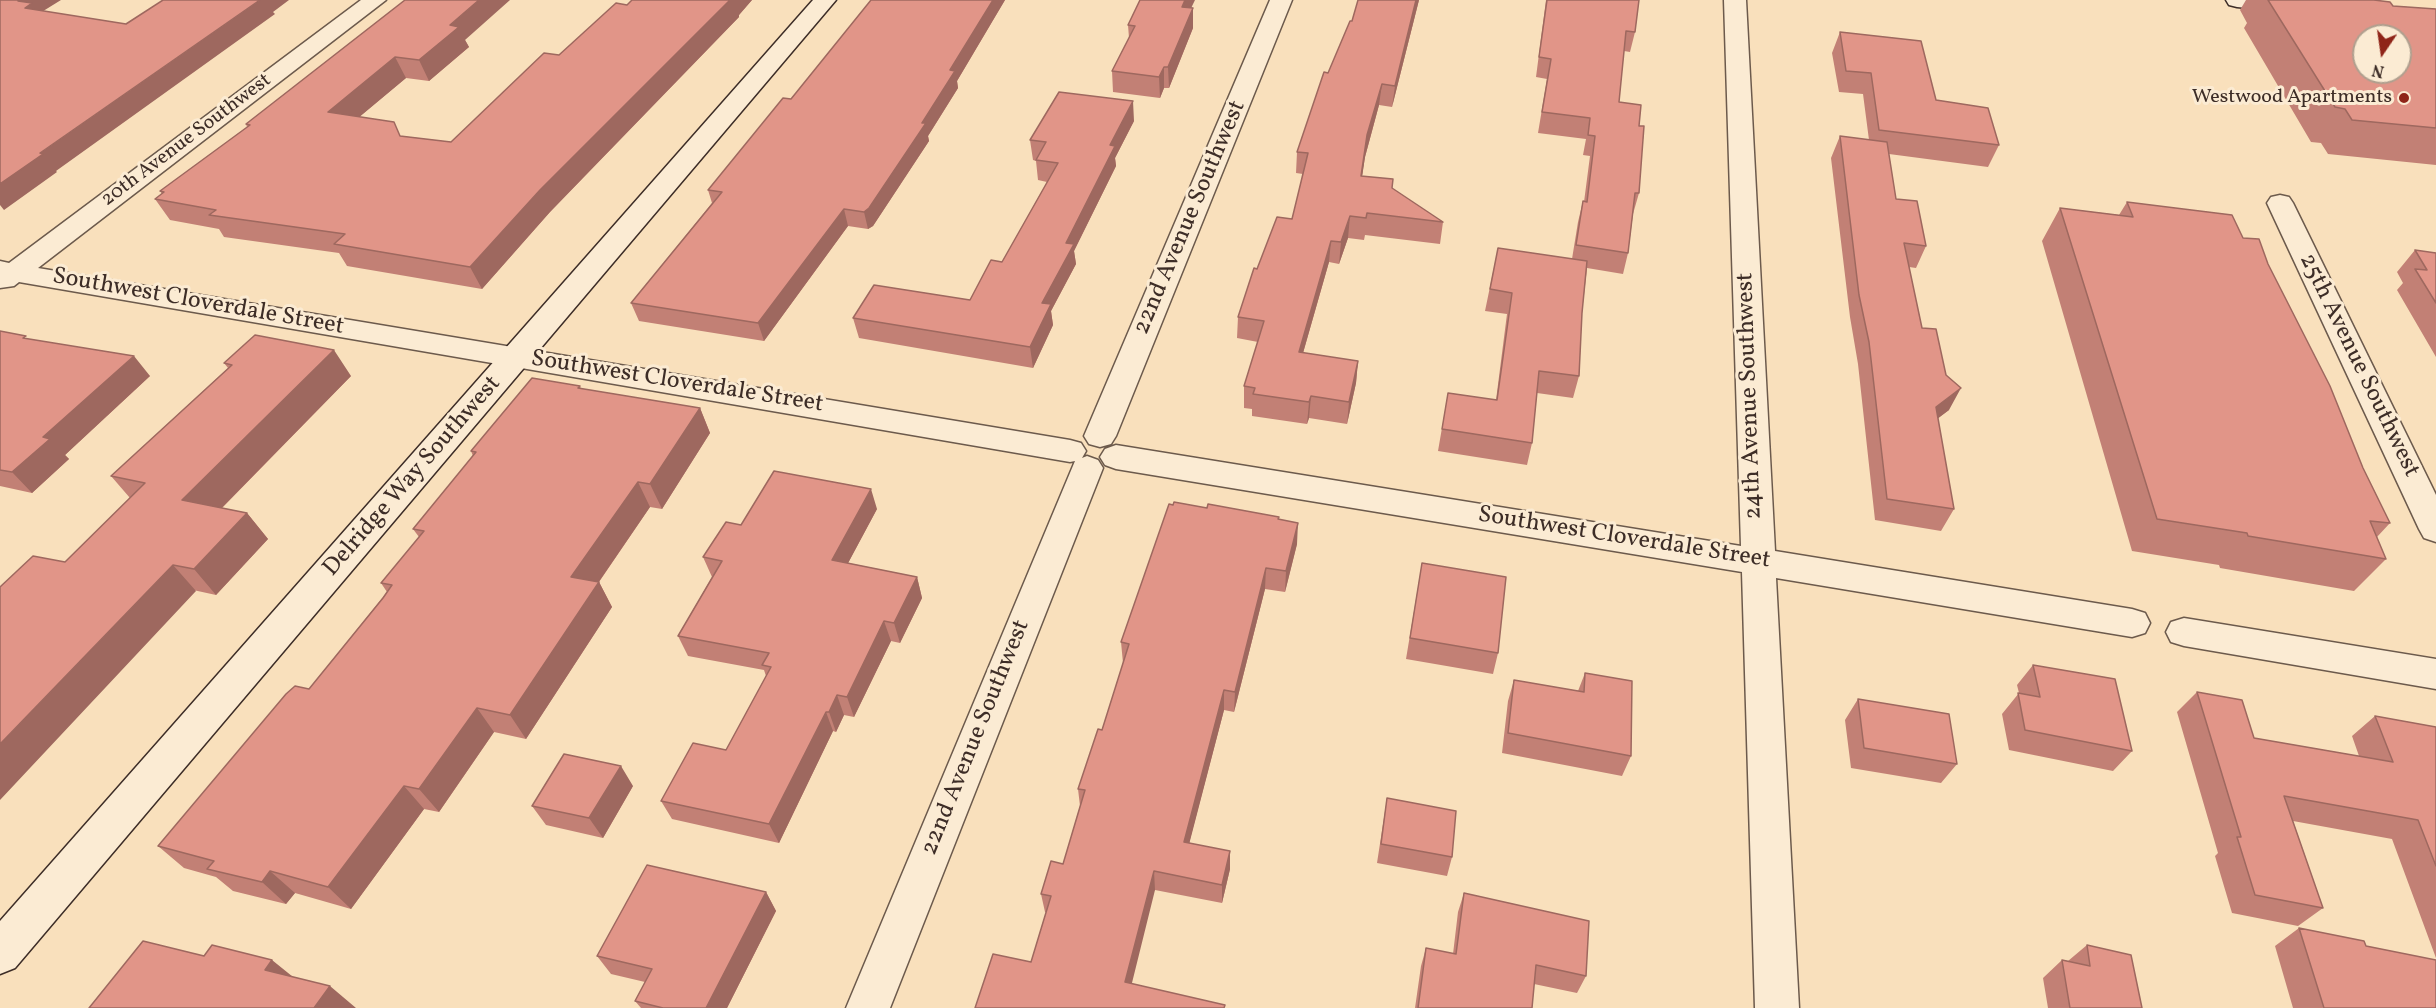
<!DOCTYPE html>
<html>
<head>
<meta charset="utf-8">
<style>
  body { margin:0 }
  #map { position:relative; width:2436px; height:1008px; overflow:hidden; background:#f9e0bc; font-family:Vollkorn,serif }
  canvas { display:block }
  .north { position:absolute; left:2352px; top:24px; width:60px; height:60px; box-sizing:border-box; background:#fbebd3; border:2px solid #af9f8e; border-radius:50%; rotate:193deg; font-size:16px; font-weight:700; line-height:24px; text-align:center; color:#3d2d27 }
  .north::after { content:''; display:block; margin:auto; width:21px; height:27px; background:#8f2418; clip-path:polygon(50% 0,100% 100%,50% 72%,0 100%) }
</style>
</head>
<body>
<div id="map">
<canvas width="2436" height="1008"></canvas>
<div class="north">N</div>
</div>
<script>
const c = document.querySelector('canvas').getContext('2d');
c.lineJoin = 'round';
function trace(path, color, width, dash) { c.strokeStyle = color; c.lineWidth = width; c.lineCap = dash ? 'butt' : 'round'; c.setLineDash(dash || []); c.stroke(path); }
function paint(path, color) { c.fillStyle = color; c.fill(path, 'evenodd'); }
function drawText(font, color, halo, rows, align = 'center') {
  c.font = font + ' Vollkorn,serif'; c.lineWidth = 6; c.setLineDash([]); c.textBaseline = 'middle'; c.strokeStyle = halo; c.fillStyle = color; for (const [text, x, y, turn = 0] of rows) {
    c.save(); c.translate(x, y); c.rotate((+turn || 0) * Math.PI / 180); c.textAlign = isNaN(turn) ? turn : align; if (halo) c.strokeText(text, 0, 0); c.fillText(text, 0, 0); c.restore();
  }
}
const street = new Path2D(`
  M361 0H386L38 268 1070 440 1081 443 1086 451 1082 458 1087 456 1098 460 1103 468 890 1008H846L1075 461 1070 462 19 282 14 286 0 288V261L9 263Z
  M1270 0H1292L1116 436 1111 444 1100 447 1089 444 1084 436Z
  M1724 0H1746L1775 551 2132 609 2145 613 2150 623 2145 633 2132 637 1776 578 1799 1008H1755L1742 572 1116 469 1105 465 1100 457 1105 449 1116 445 1741 546Z
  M2280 195 2289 197 2293 203 2436 495V542L2424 538 2419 529 2267 203 2271 197Z
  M2184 618 2436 659V689L2184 646 2171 642 2166 632 2171 622Z`);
const secondary = new Path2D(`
  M813 0H836L15 968 0 974V921Z
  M2226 0H2296L2300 5 2297 10 2289 12 2237 7 2229 5Z`);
trace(street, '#6c5a4c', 3);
trace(secondary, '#3d2d27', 3);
paint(street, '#fbebd3');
paint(secondary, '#fbebd3');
paint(new Path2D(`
  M405 0 465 40 469 47 429 81 406 78 359 117 401 136 451 142 559 55 627 5 632 0H752L739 15V17L550 212 482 289 347 266 339 253 224 237 219 229 170 220 155 199 162 194 160 191 247 127 246 124Z
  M871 0H1005L957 81 958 88 928 136 929 141 873 226 868 229 848 226 764 341 639 321 631 303 712 203 708 190 791 99Z
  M1419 0 1392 107 1379 105 1365 157 1362 176 1392 189 1443 222 1440 244 1365 235 1364 240 1348 238 1339 264 1329 262 1303 353 1358 361 1356 383 1347 424 1309 418 1307 424 1252 416V409L1244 408V386L1258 342 1237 338 1238 317 1257 269 1292 219 1303 174 1296 173 1297 152 1328 73 1352 21Z
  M1546 0H1639L1635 32 1630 52 1624 51 1619 102 1639 126V193L1633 214 1628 253 1623 274 1587 268 1582 313 1579 376 1573 398 1537 393 1532 443 1527 465 1438 451 1448 393 1496 400 1507 314 1485 311 1498 248 1572 259 1578 222 1583 201 1584 202 1590 156 1583 155 1586 139 1538 133 1547 79 1536 77Z
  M2246 0H2374L2393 6 2436 9V165L2328 154 2321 143 2311 142 2244 28 2247 23 2240 10Z
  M1193 8V28L1169 88H1164L1160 98 1113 92 1112 71 1129 38 1128 25Z
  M1840 32 1936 100 1999 145 1988 167 1889 154 1896 199 1926 246 1916 268 1909 267 1922 328 1949 410 1938 418 1954 509 1941 531 1875 520 1858 364 1850 317 1831 158 1840 136 1869 140 1863 94 1839 92 1832 53Z
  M1134 121 1115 158 1116 166 1074 251 1076 264 1051 311 1053 325 1033 368 859 338 853 318 970 300 1002 262 1047 182 1038 180 1036 161 1033 160 1030 140Z
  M2127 202 2243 238 2268 264 2363 468 2390 523 2377 537 2386 559 2354 591 2220 568 2219 565 2132 551 2042 241 2060 208 2119 215Z
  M2415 250 2436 253V357L2397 290 2403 283 2397 272Z
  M0 331 150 376 65 455 69 459 32 493 0 486Z
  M224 363 351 376 222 508 247 513 268 539 216 595 65 562 130 498 111 476 228 368Z
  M580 386 581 389 700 408 710 433 662 509 650 507 599 582 612 607 526 739 494 732 439 812 424 809 351 909 295 893 286 904 233 891 216 877 184 868 158 846 309 689 387 592 381 583 419 537 413 529 473 456 471 451Z
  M877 509 848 563 917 577 922 598 900 643 891 641 854 717 844 715 836 732 833 731 779 843 672 819 661 801 726 750 766 676 764 670 688 656 678 636 712 577 703 557 741 525Z
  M1279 519 1297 544 1285 592 1265 589 1234 712 1224 710 1189 843 1230 869 1222 903 1155 890 1031 962 1046 912H1045L1041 894 1063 864 1080 806 1078 789 1102 730 1123 663 1121 642Z
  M1422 563 1498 653 1493 674 1406 659Z
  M2033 665 2132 751 2113 771 2009 750 2002 714 2019 693 2017 685Z
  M1585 673 1631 756 1622 776 1502 753 1508 701 1514 680 1578 691Z
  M2197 692 2254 738 2359 756 2352 736 2375 716 2436 727V958L2392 839 2293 821 2323 908 2298 926 2232 913 2215 856 2218 853 2177 712Z
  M1858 699 1957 764 1941 783 1851 768 1845 720Z
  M633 786 603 838 546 825 532 806Z
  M1387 798 1452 857 1447 876 1377 863Z
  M766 892 776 911 727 1008H641L635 1001 645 982 611 974 597 956Z
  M1464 893 1586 976 1577 993 1534 984 1532 1008H1415L1421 966 1426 948 1453 954 1458 912Z
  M2299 928 2366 946 2436 1008H2293L2275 946Z
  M2087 945 2142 1008H2048L2043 978 2062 960 2068 961Z`), '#c28075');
paint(new Path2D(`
  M20 0H61L40 13 37 26 18 1Z
  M260 0H289L273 12 275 14 56 171 57 172 4 210 0 205V184L40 153Z
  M479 0H510L465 40 469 47 429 81 419 60 450 25Z
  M730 0H752L739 15V17L550 212 482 289 470 267 540 190Z
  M993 0H1005L957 81 958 88 928 136 929 141 873 226 868 229 864 212Z
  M1185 0H1195L1182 27V7Z
  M1416 0H1419L1392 107 1395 86Z
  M1193 8V28L1169 88 1168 67Z
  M395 57 406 78 339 134 328 112Z
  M1164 67V88L1160 98 1159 77Z
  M1382 84 1379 105 1365 157 1359 198 1361 176 1367 135Z
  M1133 101 1134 121 1115 158 1116 166 1074 251 1076 264 1051 311 1053 325 1033 368 1030 347 1042 303 1066 243 1110 145Z
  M844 209 848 226 764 341 758 323Z
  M1350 216 1348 238 1339 264 1341 242Z
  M1331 241 1329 262 1297 374 1299 352Z
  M334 350 351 376 204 526 182 500Z
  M134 356 150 376 65 455 69 459 32 493 12 472 43 437Z
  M1358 361 1356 383 1347 424 1349 402Z
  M1961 388 1949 410 1924 429 1936 407Z
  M1311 396 1309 418 1307 424 1309 402Z
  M700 408 710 433 662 509 650 484Z
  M638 482 650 507 585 602 571 577Z
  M871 489 877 509 839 580 832 560Z
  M247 513 268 539 216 595 194 569Z
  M1298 523 1297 544 1285 592 1286 571Z
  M173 565 196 591 0 800V744Z
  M1266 568 1265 589 1234 712 1235 692Z
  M917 577 922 598 900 643 894 623Z
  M599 582 612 607 526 739 510 715Z
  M884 621 891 641 854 717 847 697Z
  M1224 690V710L1185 860 1184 842Z
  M837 695 844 715 836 732 829 712Z
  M477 708 494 732 439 812 419 789Z
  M826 712 833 731 779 843 769 824Z
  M621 766 633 786 603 838 589 818Z
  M404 786 424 809 351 909 328 887Z
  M1230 851V869L1222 903V885Z
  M270 871 295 893 286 904 262 882Z
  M1154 871 1155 890 1128 999 1125 982Z
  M766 892 776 911 727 1008H706Z
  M272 960 303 985 265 970Z
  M330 986 356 1008H314Z`), '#9e685f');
const building = new Path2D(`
  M0 0H20L18 1 32 3 25 8 126 24 163 0H260L40 153 43 154 0 184Z
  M405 0H479L450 25 459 27 419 60 395 57 328 112 394 122 400 136 451 142 544 53 559 55 616 3 627 5 632 0H730L540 190 470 267 334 244 345 234 209 215 216 210 155 199 164 192 160 191 250 125 246 124Z
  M871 0H993L950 70 955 71 922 123H926L869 208 864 212 844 209 758 323 631 303 722 192 708 190 783 98 791 99Z
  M1140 0H1185L1182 7 1193 8 1168 67H1164L1159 77 1112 71 1135 26 1128 25Z
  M1358 0H1416L1395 86 1382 84 1367 135 1361 176 1393 179 1392 188 1443 222 1367 213 1366 218 1350 216 1341 242 1331 241 1299 352 1358 361 1349 402 1311 396 1309 402 1253 394 1255 388 1244 386 1264 321 1238 317 1254 268 1257 269 1277 217 1292 219 1308 153 1297 152 1324 72 1328 73 1350 21H1352Z
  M1547 0H1639L1635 32 1626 31 1619 102 1641 105 1639 126H1644L1639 193H1635L1628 253 1576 245 1583 201 1587 202 1595 136 1588 135 1590 118 1542 112 1551 59 1539 57Z
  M2268 0H2374L2390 2 2393 6 2436 9V128L2352 120 2345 109 2335 107ZM2364 36H2400V72H2364Z
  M1840 32 1921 41 1936 100 1988 108 1999 145 1879 130 1871 73 1846 71Z
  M1059 92 1133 101 1110 145 1115 146 1066 243 1074 244 1042 303 1051 304 1030 347 853 318 874 285 970 300 991 260 1002 262 1058 163 1036 160 1046 142 1030 140Z
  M1840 136 1887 142 1896 199 1917 201 1926 246 1904 243 1922 328 1936 329 1946 375 1961 388 1936 407 1954 509 1887 499 1869 342 1859 295Z
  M2127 202 2232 215 2243 238 2259 239 2268 264 2330 386 2363 468 2390 523 2370 521 2386 559 2248 536 2247 533 2157 519 2060 208 2133 217Z
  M1498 248 1587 261 1582 313 1579 376 1539 371 1532 443 1442 429 1448 393 1497 400 1512 293 1490 289Z
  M2415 250 2436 253V303L2415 269 2427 270Z
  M0 331 26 336 23 338 134 356 43 437 50 439 12 472 0 470Z
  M255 335 334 350 182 500 247 513 194 569 173 565 0 744V587L33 556 65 562 145 483 111 476 232 365 224 363Z
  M532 378 580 386 578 388 700 408 650 484 638 482 571 577 599 582 510 715 477 708 419 789 404 786 328 887 270 871 262 882 207 869 214 861 158 846 286 694 295 686 309 689 383 598 392 585 381 583 424 531 413 529 476 452 471 451Z
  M774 471 871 489 832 560 917 577 894 623 884 621 847 697 837 695 829 712H826L769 824 661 801 693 743 726 750 771 667 762 665 769 653 678 636 722 561 703 557 726 522 741 525Z
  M1174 502 1207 508 1208 504 1279 517 1278 519 1298 523 1286 571 1266 568 1235 692 1224 690 1184 842 1230 851 1222 885 1154 871 1125 982 1225 1005 1224 1008H975L993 954 1031 962 1051 896 1041 894 1051 861 1063 864 1085 790 1078 789 1098 729 1102 730 1129 644 1121 642 1169 504 1173 505Z
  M1422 563 1506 577 1498 653 1410 638Z
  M2033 665 2115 679 2132 751 2025 730 2018 693 2040 697Z
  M1585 673 1632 681 1631 756 1508 733 1514 680 1584 692Z
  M2197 692 2242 700 2254 738 2393 762 2375 716 2436 727V866L2418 820 2284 796 2323 908 2255 895 2237 837H2241Z
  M1858 699 1949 714 1957 764 1864 748Z
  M564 754 621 766 589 818 532 806Z
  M1387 798 1456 811 1452 857 1381 844Z
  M647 865 766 892 706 1008H663L635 1001 652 969 597 956Z
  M1464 893 1589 921 1586 976 1536 965 1532 1008H1418L1426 948 1456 954Z
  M2299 928 2364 941 2366 946 2436 960V1008H2324Z
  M143 941 204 956 212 945 272 960 265 970 330 986 314 1008H89Z
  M2087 945 2131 955 2142 1008H2070L2062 960 2090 966Z`);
paint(building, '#e19588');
trace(building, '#9e685f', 1.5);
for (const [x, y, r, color] of [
  [2404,98,6,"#8f2418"]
]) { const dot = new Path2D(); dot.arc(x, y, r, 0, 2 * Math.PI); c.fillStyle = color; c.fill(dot); trace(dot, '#fbebd3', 2); }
drawText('20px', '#3d2d27', '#fbebd3', [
  ["Westwood Apartments",2392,98]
], 'right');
drawText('20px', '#3d2d27', '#fbebd3', [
  ["20th Avenue Southwest",187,141,-37]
]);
drawText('24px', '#3d2d27', '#fbebd3', [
  ["22nd Avenue Southwest",1191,218,-67],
  ["Southwest Cloverdale Street",198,303,10],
  ["25th Avenue Southwest",2358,366,64],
  ["Southwest Cloverdale Street",677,383,9],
  ["24th Avenue Southwest",1751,396,-92],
  ["Delridge Way Southwest",413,477,-49],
  ["Southwest Cloverdale Street",1624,539,9],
  ["22nd Avenue Southwest",977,738,-68]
]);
</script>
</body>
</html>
